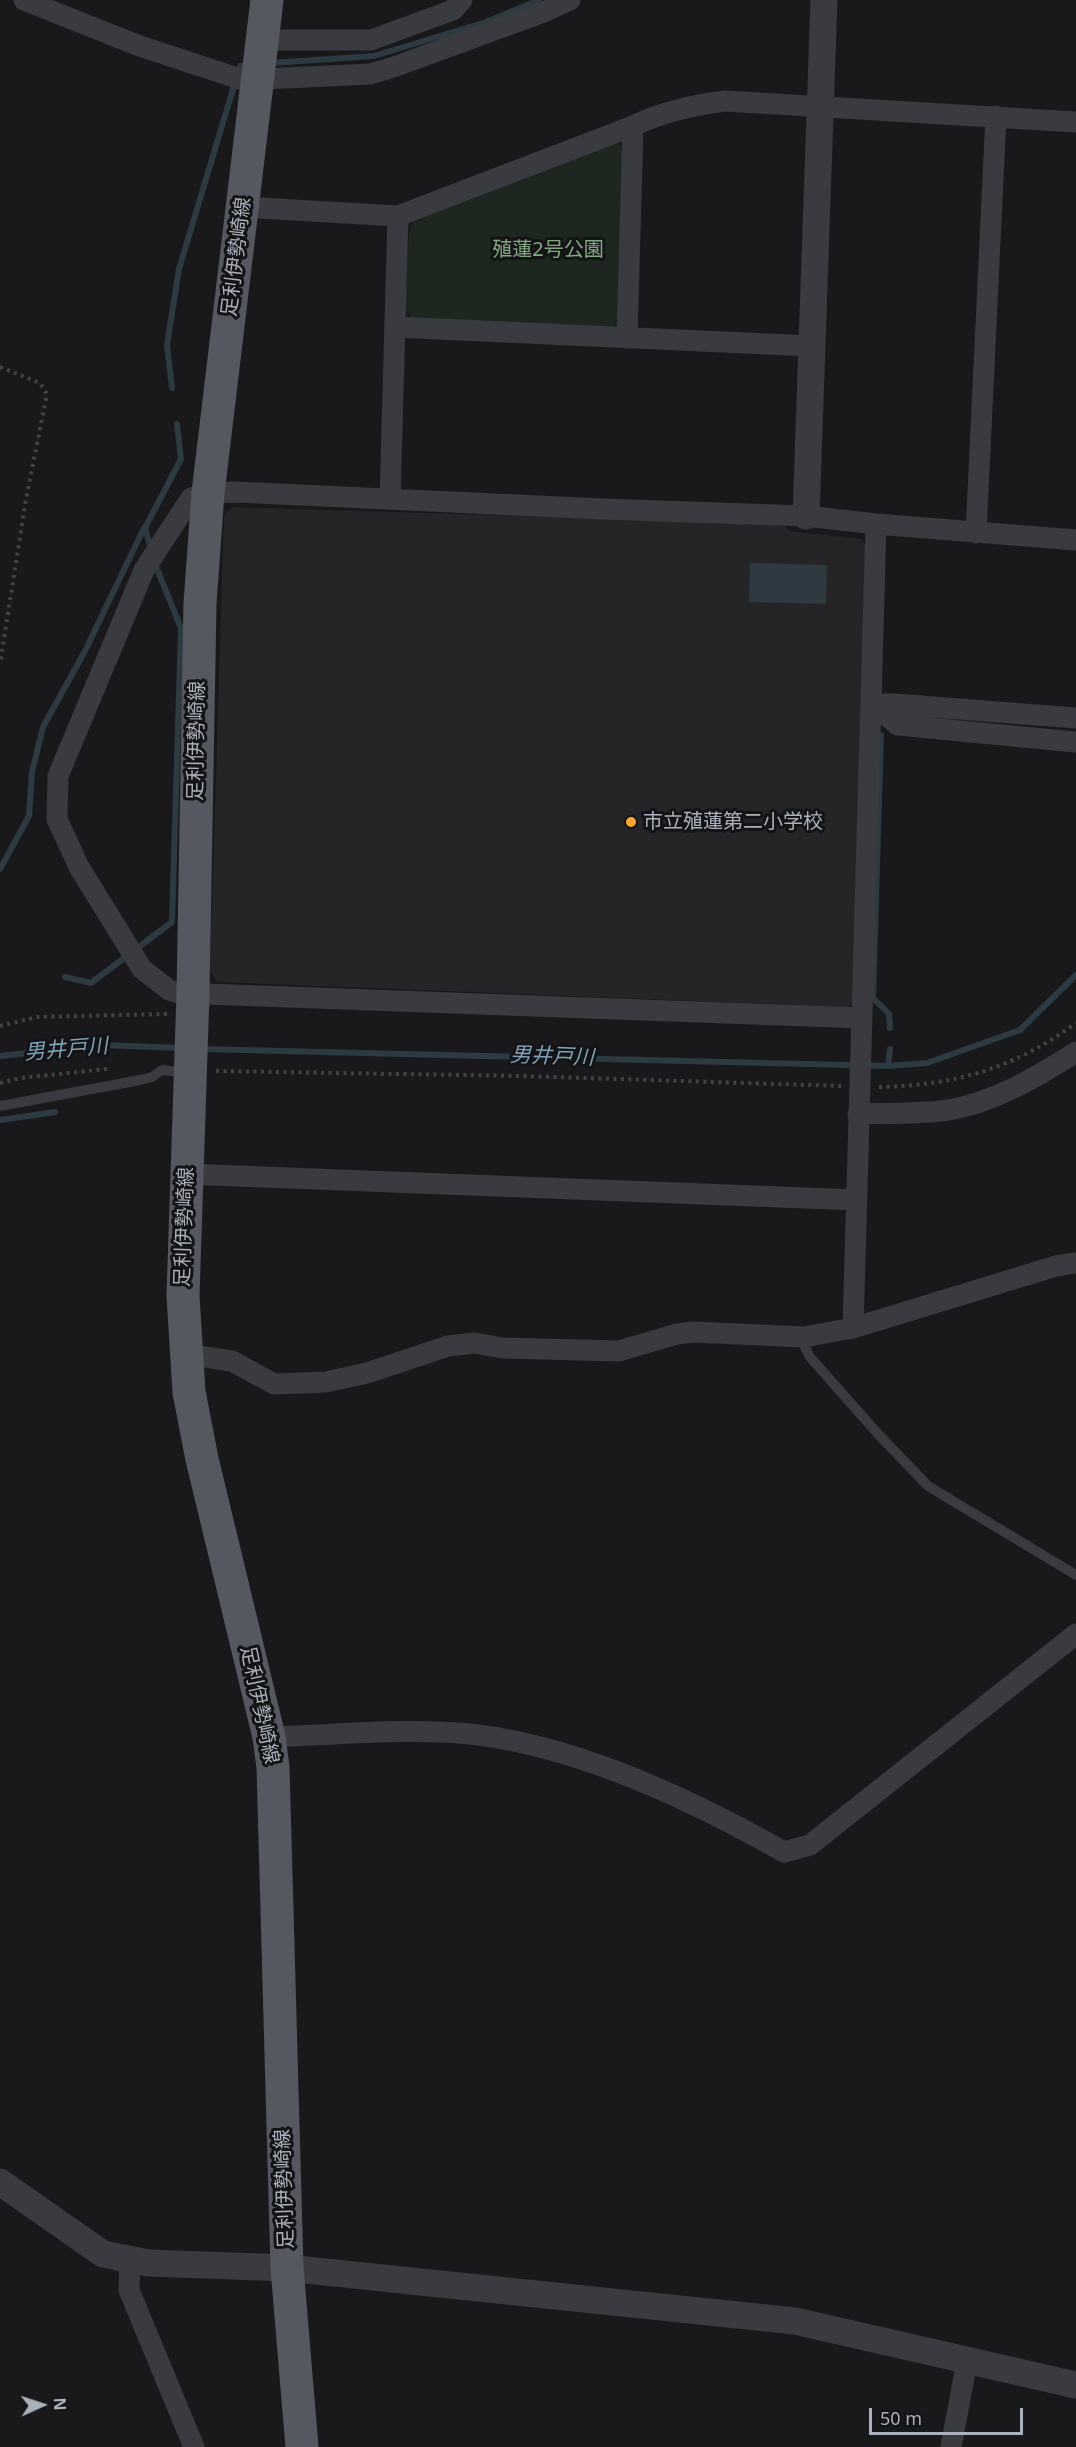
<!DOCTYPE html>
<html>
<head>
<meta charset="utf-8">
<style>
  body { margin:0 }
  #map { position:relative; width:1076px; height:2447px; overflow:hidden; background:#19191b; font-family:"Noto Sans",sans-serif }
  canvas { display:block }
  .north { position:absolute; left:12px; top:2375px; width:60px; height:60px; -webkit-text-stroke:4px #141416; paint-order:stroke; rotate:87deg; font-size:16px; font-weight:700; line-height:24px; text-align:center; color:#aab1bc }
  .north::after { content:''; display:block; margin:auto; width:21px; height:27px; background:#aab1bc; clip-path:polygon(50% 0,100% 100%,50% 72%,0 100%) }
  .scale { position:absolute; left:869px; top:2408px; width:154px; height:27px; box-sizing:border-box; border:3px solid #aab1bc; border-top:0; padding-left:8px; font-size:18px; line-height:21px; white-space:nowrap; color:#aab1bc; -webkit-text-stroke:4px #141416; paint-order:stroke }
</style>
</head>
<body>
<div id="map">
<canvas width="1076" height="2447"></canvas>
<div class="north">N</div>
<div class="scale">50 m</div>
</div>
<script>
const c = document.querySelector('canvas').getContext('2d');
c.lineJoin = 'round';
function paint(path, color) { c.fillStyle = color; c.fill(path, 'evenodd'); }
function trace(path, color, width, dash) { c.strokeStyle = color; c.lineWidth = width; c.lineCap = dash ? 'butt' : 'round'; c.setLineDash(dash || []); c.stroke(path); }
function drawText(font, color, halo, rows, align = 'center') {
  c.font = font + ' "Noto Sans","Noto Sans JP",sans-serif'; c.lineWidth = 6; c.setLineDash([]); c.textBaseline = 'middle'; c.strokeStyle = halo; c.fillStyle = color; for (const [text, x, y, turn = 0] of rows) {
    c.save(); c.translate(x, y); c.rotate((+turn || 0) * Math.PI / 180); c.textAlign = isNaN(turn) ? turn : align; if (halo) c.strokeText(text, 0, 0); c.fillText(text, 0, 0); c.restore();
  }
}
paint(new Path2D(`
  M232 507 782 524 790 531 861 539 869 550 854 999 849 1007 218 982 210 972 224 516Z`), '#252528');
paint(new Path2D(`
  M616 143 627 148 621 319 613 327 414 320 405 310 409 233 413 222Z`), '#1e271f');
paint(new Path2D(`
  M750 563 827 565 826 604 749 602Z`), '#2d3a41');
trace(new Path2D(`
  M271 63 374 56 486 22 539 0
  M172 388 167 345 179 269 240 66 248 65
  M151 549 145 528 181 459 177 424
  M881 735 873 998 889 1014 890 1028
  M0 869 29 816 32 772 43 727 85 651 144 528
  M65 977 91 983 172 922 181 628 155 564
  M201 1049 888 1066 927 1063 1020 1030 1076 975
  M0 1056 102 1045 182 1048
  M888 1066 890 1049
  M0 1120 55 1112`), '#2d3a41', 6);
trace(new Path2D(`
  M0 367 40 383 47 394 26 499 0 664
  M0 1026 37 1017 168 1014
  M216 1071 521 1076 841 1086
  M0 1083 21 1078 107 1069
  M879 1087C956 1085 1013 1069 1076 1023`), '#3f4248', 4, [3, 4.5]);
trace(new Path2D(`
  M0 1106 140 1080 152 1077 162 1070 187 1073
  M800 1337 810 1357 878 1434 928 1486 1076 1575`), '#393b41', 10);
trace(new Path2D(`
  M24 0 137 45 243 80 370 74 391 68 544 12 570 0
  M262 40H371L453 10 462 0
  M243 207 398 216 633 126C662 112 693 105 725 101L1076 122
  M395 327 811 346
  M627 338 633 126
  M390 499 398 216
  M976 533 996 116
  M872 704 898 725 1076 742
  M872 704H894L1076 718
  M862 1018 179 993 169 990 142 969 79 867 57 819 58 776 144 570 191 498 208 493 236 492 603 509 806 516 876 524 1076 540
  M858 1114C885 1113 914 1114 941 1111 990 1105 1035 1078 1076 1052
  M186 1174 857 1200
  M853 1328 876 524
  M185 1351 199 1356 232 1361 274 1384 326 1382 367 1373 448 1346 474 1343 503 1348 619 1351 677 1334 694 1332 804 1337 853 1328 1056 1266 1076 1263
  M269 1737C335 1735 413 1727 479 1735 584 1749 692 1800 784 1852L810 1845 1076 1634
  M130 2259 129 2290 194 2447
  M951 2447 967 2361`), '#393b41', 21);
trace(new Path2D(`
  M806 516 824 0
  M0 2182 103 2254 148 2263 287 2268 795 2321 1076 2385`), '#393b41', 27);
trace(new Path2D(`
  M267 0 208 493 200 603 193 993 183 1296 189 1392 202 1459 269 1737 273 1767 287 2268 302 2447`), '#555860', 33);
for (const [x, y, r, color] of [
  [631,822,6,"#fea72e"]
]) { const dot = new Path2D(); dot.arc(x, y, r, 0, 2 * Math.PI); c.fillStyle = color; c.fill(dot); trace(dot, '#141416', 2); }
drawText('20px', '#81a880', '#141416', [
  ["殖蓮2号公園",548,250]
]);
drawText('20px', '#aab1bc', '#141416', [
  ["足利伊勢崎線",237,257,-83],
  ["足利伊勢崎線",197,741,-89],
  ["足利伊勢崎線",185,1227,-88],
  ["足利伊勢崎線",259,1705,78],
  ["足利伊勢崎線",285,2189,-92]
]);
drawText('20px', '#aab1bc', '#141416', [
  ["市立殖蓮第二小学校",643,822]
], 'left');
drawText('italic 21px', '#7fa2b8', '#141416', [
  ["男井戸川",66,1050,-5],
  ["男井戸川",552,1057,2]
]);
</script>
</body>
</html>
